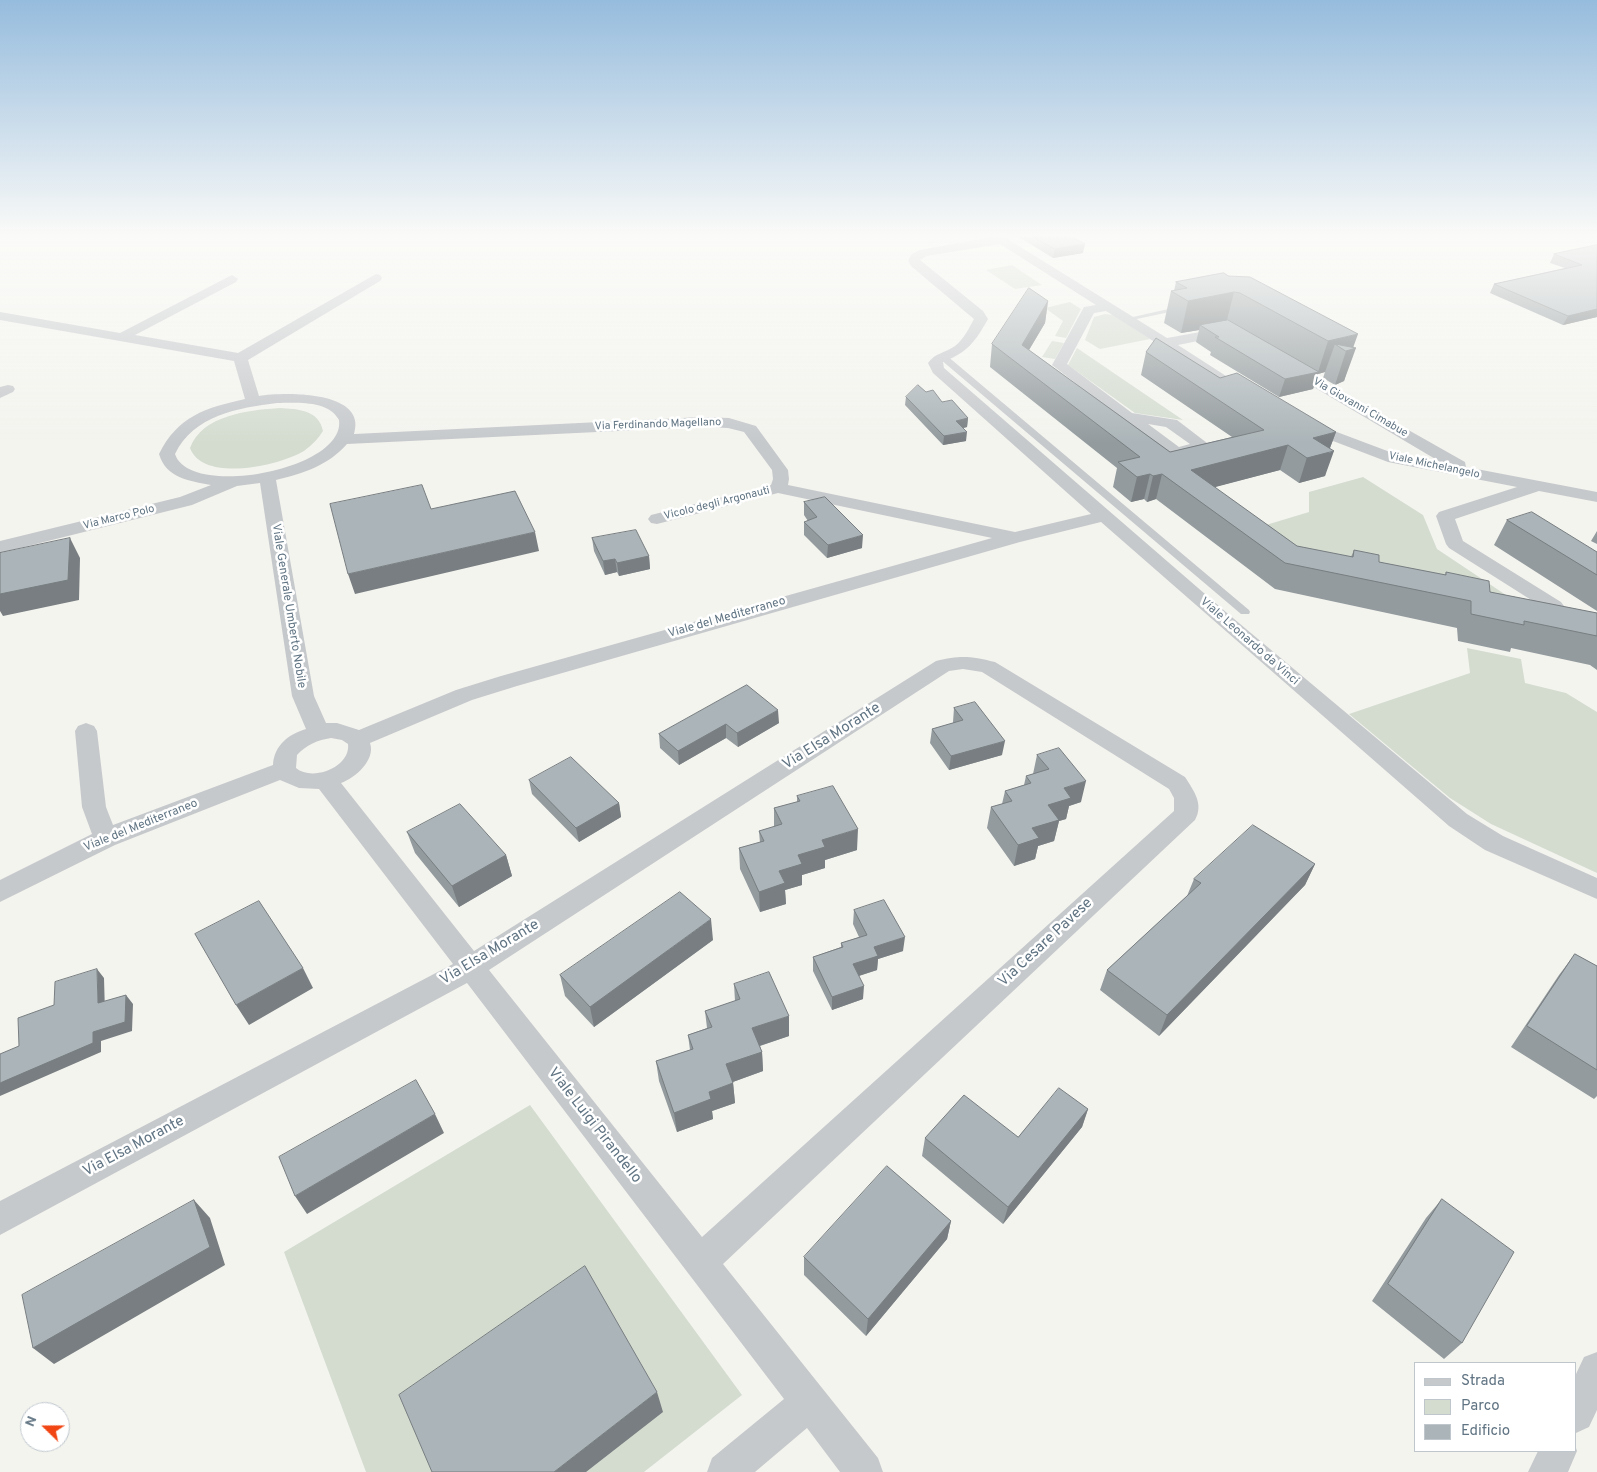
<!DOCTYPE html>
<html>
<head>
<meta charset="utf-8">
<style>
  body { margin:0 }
  #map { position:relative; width:1597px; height:1472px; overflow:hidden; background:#f4f4ef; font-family:Overpass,sans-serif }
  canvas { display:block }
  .legend { position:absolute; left:1414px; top:1362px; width:162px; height:90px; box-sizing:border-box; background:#fff; border:1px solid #bfc7cd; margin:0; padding:6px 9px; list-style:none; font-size:15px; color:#607483 }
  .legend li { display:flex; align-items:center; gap:10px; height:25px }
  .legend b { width:25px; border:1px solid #bfc7cd }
  .north { position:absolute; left:20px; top:1402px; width:50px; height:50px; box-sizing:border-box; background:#fff; border:1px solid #bfc7cd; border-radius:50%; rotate:292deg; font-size:14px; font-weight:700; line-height:20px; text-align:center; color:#607483 }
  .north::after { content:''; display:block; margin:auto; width:18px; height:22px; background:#f14513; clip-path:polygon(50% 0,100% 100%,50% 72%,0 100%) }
</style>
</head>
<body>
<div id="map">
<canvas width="1597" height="1472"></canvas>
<ul class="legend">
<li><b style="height:6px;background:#c6c9cc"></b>Strada</li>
<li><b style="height:14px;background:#d4dcd0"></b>Parco</li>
<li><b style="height:14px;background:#abb4b8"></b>Edificio</li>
</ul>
<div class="north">N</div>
</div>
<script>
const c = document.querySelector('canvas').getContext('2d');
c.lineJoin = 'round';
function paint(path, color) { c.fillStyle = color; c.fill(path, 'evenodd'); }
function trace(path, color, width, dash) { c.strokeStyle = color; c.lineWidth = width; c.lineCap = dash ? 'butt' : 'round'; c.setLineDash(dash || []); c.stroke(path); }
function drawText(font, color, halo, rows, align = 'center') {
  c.font = font + ' Overpass,sans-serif'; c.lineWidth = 5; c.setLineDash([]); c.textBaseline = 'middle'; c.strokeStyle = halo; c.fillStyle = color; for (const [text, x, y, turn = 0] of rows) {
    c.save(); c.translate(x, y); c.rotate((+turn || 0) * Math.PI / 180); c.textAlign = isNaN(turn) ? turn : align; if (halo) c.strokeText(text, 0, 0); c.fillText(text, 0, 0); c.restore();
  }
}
paint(new Path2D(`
  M1012 265 1042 285 1015 289 986 270Z
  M1070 302 1081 309 1066 338 1055 336 1063 321 1045 308Z
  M1105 314 1114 315 1150 339 1100 349 1085 340 1094 317Z
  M1052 341 1064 343 1055 359 1042 357Z
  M1077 348 1183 420 1135 413 1068 365Z
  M280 408C298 409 319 410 323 431 318 439 312 445 304 451 279 466 203 483 190 448 202 415 249 410 280 408Z
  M1363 477 1423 515 1437 549 1521 605 1287 561 1246 531 1309 512V492Z
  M1467 648 1521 659 1525 683 1566 693 1597 712V873L1491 824 1450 798 1349 714 1470 673Z
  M530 1105 742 1395 644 1472H366L284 1252Z`), '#d4dcd0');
paint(new Path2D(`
  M1182 306 1184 307V309L1127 321 1124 319Z
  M940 355H946L1249 610 1250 612 1249 614H1241L940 359Z`), '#c6c9cc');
paint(new Path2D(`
  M991 237 1006 238 1167 338 1228 327 1233 328 1235 331 1233 334 1178 345 1254 394 1251 397H1241L1106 311 1094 313 1067 364 1132 413 1177 420 1211 446 1209 449 1176 458 1170 456 1052 365 1084 307 1096 305 1000 244 927 256 920 260 983 311 988 319C975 342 968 352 943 362L944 368 1227 613 1467 814 1503 836 1597 878V899L1485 850 1449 826 1101 522 1020 542 517 686 472 700 370 743C376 760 355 778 341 783L474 951 936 661C960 655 971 656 995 662L1185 777C1194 791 1204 804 1195 820L723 1264 878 1458 883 1472H840L807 1428 755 1472H707L712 1458 784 1399 467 983 0 1235V1201L453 964 319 789 299 788 280 780 115 845 0 902V880L92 834 82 807 75 731 78 726 86 723 94 726 97 731 106 807 113 825 273 765C274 745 289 734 306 729L292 696 260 483 237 486 192 505 0 553V541L180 497 211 485C189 481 166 478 159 454 178 416 205 408 245 399L234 361 0 320V312L120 333 232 275 238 279 236 282 135 335 238 353 376 274 380 275 382 278 380 281 248 360 259 396C283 392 368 390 354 434L702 417 729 418 756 426 788 470 789 479 788 485 1015 532 1091 514 933 373 928 363C935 353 945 353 955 346 964 339 969 328 974 319L911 266 908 260 913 253 920 250ZM277 403C297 403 328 400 339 420 346 470 189 499 175 454 194 415 238 408 277 403ZM1148 424 1166 427 1190 444 1179 447ZM702 427 728 428 744 432 772 470 773 479 771 485 651 515 648 519 651 523 657 524 778 493 992 538 501 676 456 690 359 730 337 723H326L314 696 276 480C302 474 329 465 347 444ZM963 669 982 672 1169 789 1174 798V811L702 1237 489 970 949 671ZM331 738 342 740 348 744C351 767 312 782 296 768L297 755C306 745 318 740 331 738Z
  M1290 363 1465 462 1466 467 1597 492V502L1539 491 1455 519 1463 541 1561 602 1564 606 1561 610 1554 612 1547 610 1449 548 1446 544 1436 516 1439 512 1517 487 1388 462 1299 428 1297 425 1299 422 1305 420 1398 455 1442 463 1285 370 1283 367 1285 364Z
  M8 385 13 386 15 389 13 392 0 398V387Z
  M1597 1352V1410L1589 1427 1576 1433V1374L1584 1357Z
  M1576 1448 1577 1451 1568 1472H1528L1538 1451H1576Z`), '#c6c9cc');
paint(new Path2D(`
  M1019 237H1072L1083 253 1053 258Z
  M1597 245V317L1563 325 1490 293 1494 284 1565 268 1550 263 1554 254Z
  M1224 273 1354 347 1344 381 1335 385 1323 378 1325 372 1318 374 1313 389 1279 397 1210 355 1211 352 1196 342 1199 330 1181 333 1164 323 1171 291H1174L1176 282Z
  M1048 301 1045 323 1029 350 1170 452 1232 437 1141 375 1146 352 1220 378 1336 432 1330 448 1325 476 1299 483 1280 470 1214 487 1297 546 1351 557 1354 550 1379 562 1445 575 1446 572 1490 592 1597 613V670L1590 665 1511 648 1510 652 1458 641 1457 628 1275 589 1156 499 1147 502 1144 499 1131 502 1113 487 1117 468 990 367 992 344Z
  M926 392 968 418 967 427 963 428 966 441 943 445 905 405 906 397Z
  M804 502 862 548 827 558 804 535V522L808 521 804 515Z
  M1507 520 1597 552V611L1494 545Z
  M1597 531V544L1591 541Z
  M592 538 649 556 650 569 619 576 617 572 605 575 594 551Z
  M747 685 779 723 738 747 726 738 679 765 660 748 659 734Z
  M954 708 1002 755 949 770 930 743 932 729 953 723V722Z
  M1037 755 1081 802 1069 806 1066 819 1059 821 1054 841 1038 846 1035 859 1014 866 987 828 991 807 1002 804 1005 791 1024 785 1026 776 1033 774Z
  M529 780 619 803 621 817 579 842 532 794Z
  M797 796 857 850 825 860V868L802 875V885L785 890 786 904 760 912 740 869 739 848 760 843 759 831 774 827V808L797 802Z
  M407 832 506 855 512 876 459 907 415 853Z
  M1315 864 1305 885 1159 1036 1100 990 1107 970 1187 896 1194 879Z
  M854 910 903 951 878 959 877 970 859 976 863 999 832 1010 813 971V957L841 947V943L859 937 853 924Z
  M713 940 594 1027 565 996 560 975Z
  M1575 954 1597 966V1096L1594 1099 1511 1047 1559 975Z
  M734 984 789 1036 760 1046 762 1052 763 1071 733 1082 735 1103 712 1111 713 1119 677 1132 659 1081 656 1061 690 1050 688 1035 707 1028 705 1011 735 1001Z
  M1088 1109 1082 1127 1003 1224 922 1156 925 1138 1018 1137Z
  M1442 1199 1462 1343 1444 1359 1372 1301 1426 1218Z
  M951 1221 947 1239 866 1336 804 1275V1257Z`), '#939b9e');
paint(new Path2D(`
  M1085 244 1083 253 1053 258 1055 249Z
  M1234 292 1226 324 1200 325 1199 330 1181 333 1188 301Z
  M1048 301 1045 323 1020 365 1022 345Z
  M1597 309V317L1563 325 1568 316Z
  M1358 334 1353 348H1356L1344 381 1335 385 1346 351 1335 344 1325 372 1318 374 1313 389 1279 397 1285 379 1318 372 1328 341Z
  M968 418 967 427 955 430 956 421Z
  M967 432 966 441 943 445 944 436Z
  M1336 432 1328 453 1334 451 1325 476 1299 483 1313 438Z
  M1288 445 1280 470 1189 494 1191 470Z
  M1150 474 1144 499 1131 502 1137 477Z
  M1162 474 1156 499 1147 502 1153 476Z
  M535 532 539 551 355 594 348 574Z
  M863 535 862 548 827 558 828 545Z
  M70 538 80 558 79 600 3 616 0 611V594Z
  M649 556 650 569 619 576 617 563Z
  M615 559 617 572 605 575 603 561Z
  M778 710 779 723 738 747 737 733Z
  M726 724V738L679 765 678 751Z
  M1005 741 1002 755 949 770 951 756Z
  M1086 781 1081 802 1069 806 1066 819 1059 821 1054 841 1038 846 1035 859 1014 866 1018 845 1032 828 1048 805 1064 788Z
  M619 803 621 817 579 842 576 828Z
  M858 829 857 850 825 860V868L802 875V885L785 890 786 904 760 912 759 892 779 871 798 855 822 840Z
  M506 855 512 876 459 907 452 886Z
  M1315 864 1305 885 1159 1036 1167 1015Z
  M711 919 713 940 594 1027 590 1007Z
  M905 937 903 951 878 959 877 970 852 978 853 964 874 947Z
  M303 968 313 988 249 1025 236 1005Z
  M97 969 104 978 105 1013 98 1003Z
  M864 986 863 999 832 1010V997Z
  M126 995 133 1004 132 1031 101 1041V1052L0 1096V1083L93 1032Z
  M789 1016V1036L753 1048 752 1028Z
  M762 1052 763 1071 727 1084 726 1064Z
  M733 1083 735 1103 712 1111 713 1119 677 1132 674 1113 709 1092Z
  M1088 1109 1082 1127 1003 1224 1008 1207Z
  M435 1114 444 1133 307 1214 295 1196Z
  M194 1200 210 1218 225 1265 54 1364 33 1348Z
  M951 1221 947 1239 866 1336 868 1319Z
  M657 1392 663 1412 586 1472H554Z`), '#787e81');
const building = new Path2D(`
  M1034 237H1072L1085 244 1055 249Z
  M1597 245V309L1568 316 1494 284 1582 265 1554 254Z
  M1224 273 1228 276 1250 277 1358 334 1328 341 1240 293 1234 292 1188 301 1171 291 1187 288 1176 282Z
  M1029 288 1048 301 1022 345 1170 452 1264 430 1146 352 1156 338 1220 378 1237 373 1336 432 1313 438 1334 451 1307 458 1288 445 1191 470 1297 546 1353 557 1354 550 1379 555V562L1446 575V572L1489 581 1490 592 1597 613V636L1524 621V625L1471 614V601L1285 563 1162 474 1153 476 1150 474 1137 477 1118 462 1140 457 992 344Z
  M1228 320 1319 372 1285 379 1215 337H1219L1200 325Z
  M1335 344 1356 348 1346 351Z
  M918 385 926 392 933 390 942 402 952 400 968 418 956 421 967 432 944 436 906 397Z
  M422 485 431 509 515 491 535 532 348 574 330 504Z
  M825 497 863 535 828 545 804 522 817 517 804 502Z
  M1532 512 1597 552V575L1507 520Z
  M636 530 649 556 617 563 615 559 603 561 592 538Z
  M70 538 68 580 0 594V553Z
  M747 685 778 710 737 733 726 724 678 751 659 734Z
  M975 702 1005 741 951 756 932 729 963 720 954 708Z
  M1059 748 1086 781 1064 788 1071 798 1048 805 1059 820 1032 828 1039 838 1018 845 991 807 1012 801 1005 791 1031 783 1026 776 1049 769 1037 755Z
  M571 757 619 803 576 828 529 780Z
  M833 786 858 829 822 840 825 847 798 855 802 864 779 871 785 883 759 892 739 848 764 841 759 831 782 824 774 808 800 801 797 796Z
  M460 804 506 855 452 886 407 832Z
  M1253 825 1315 864 1167 1015 1107 970 1201 883 1194 879Z
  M680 892 711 919 590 1007 560 975Z
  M884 900 905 937 874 947 878 956 853 964 864 986 832 997 813 957 843 947 841 943 867 935 854 910Z
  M259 901 303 968 236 1005 195 934Z
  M1575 954 1597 966V1070L1527 1026Z
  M97 969 98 1003 126 995 125 1022 93 1032V1043L0 1083V1054L19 1046 18 1018 54 1005 55 982Z
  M769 972 789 1016 752 1028 762 1052 726 1064 733 1083 709 1092 711 1099 674 1113 656 1061 693 1049 688 1035 712 1027 705 1011 740 999 734 984Z
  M416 1080 435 1114 295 1196 279 1157Z
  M1059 1088 1088 1109 1008 1207 925 1138 964 1095 1018 1137Z
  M887 1166 951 1221 868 1319 804 1257Z
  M1442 1199 1514 1252 1462 1343 1388 1284Z
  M194 1200 210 1247 33 1348 22 1295Z
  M585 1266 657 1392 554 1472H432L399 1395Z`);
paint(building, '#abb4b8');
trace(building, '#787e81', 1);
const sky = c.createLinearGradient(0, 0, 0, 443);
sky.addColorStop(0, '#96bcdd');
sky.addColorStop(0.53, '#fafaf8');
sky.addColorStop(1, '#fafaf800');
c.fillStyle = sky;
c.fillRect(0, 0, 1597, 443);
drawText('11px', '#607483', '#fff', [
  ["Via Giovanni Cimabue",1360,408,30],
  ["Via Ferdinando Magellano",658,425,-2],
  ["Viale Michelangelo",1434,466,12],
  ["Vicolo degli Argonauti",717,504,-14],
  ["Via Marco Polo",119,518,-14]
]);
drawText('12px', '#607483', '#fff', [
  ["Viale Generale Umberto Nobile",288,606,81],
  ["Viale del Mediterraneo",727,618,-16],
  ["Viale Leonardo da Vinci",1249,642,41],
  ["Viale del Mediterraneo",141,826,-22]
]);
drawText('15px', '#607483', '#fff', [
  ["Via Elsa Morante",832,737,-32],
  ["Via Cesare Pavese",1046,943,-43],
  ["Via Elsa Morante",490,953,-31],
  ["Viale Luigi Pirandello",594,1126,52],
  ["Via Elsa Morante",134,1147,-28]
]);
</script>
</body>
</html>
